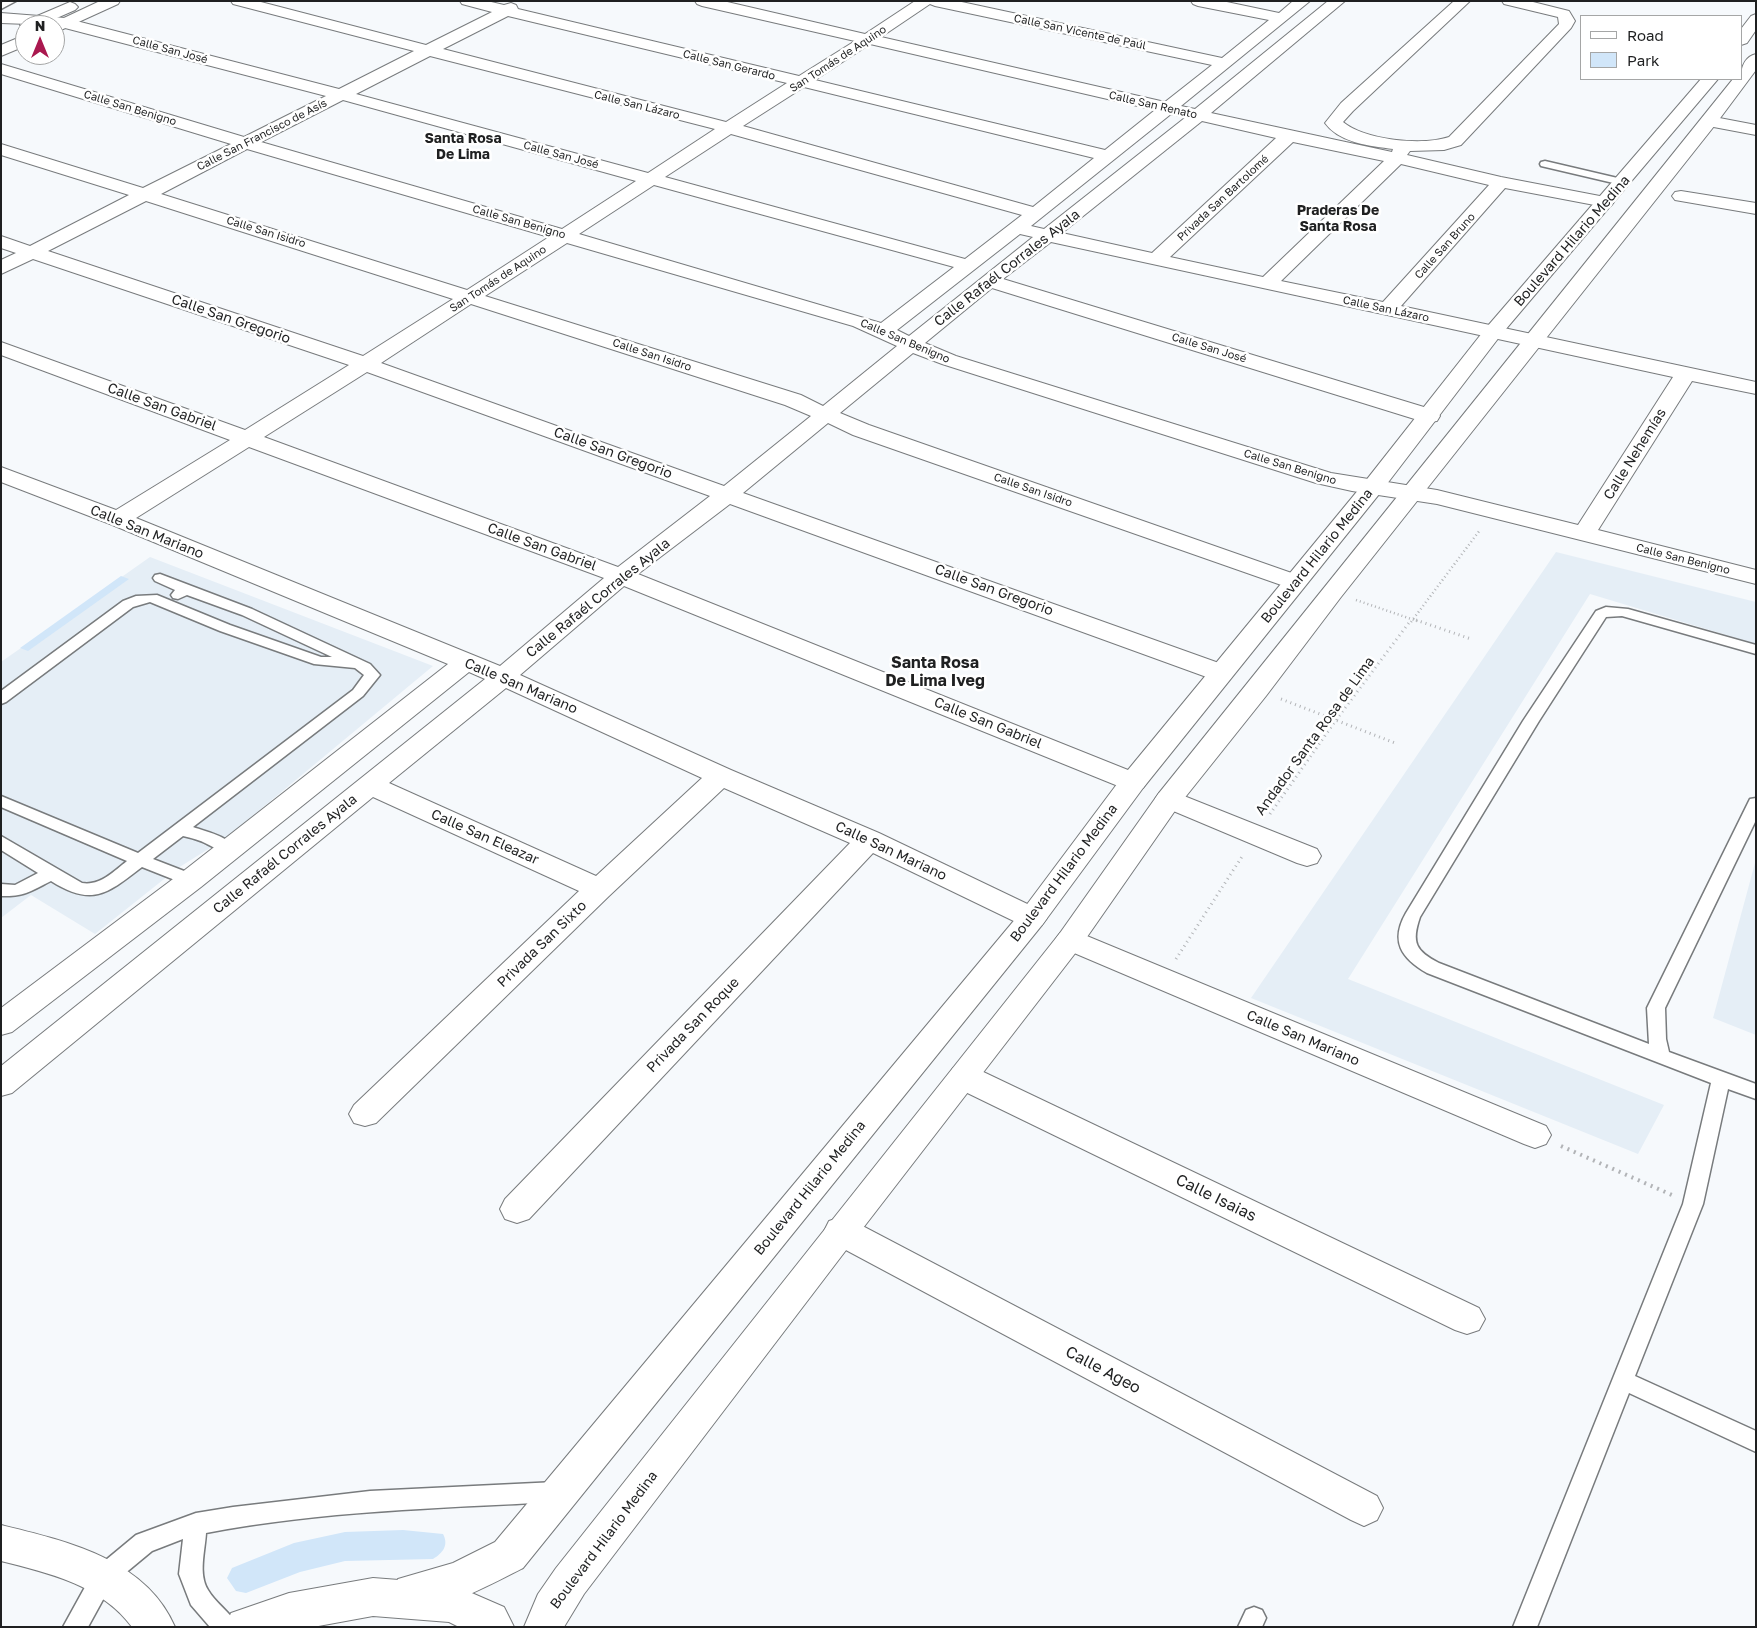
<!DOCTYPE html>
<html>
<head>
<meta charset="utf-8">
<style>
  body { margin:0 }
  #map { position:relative; width:1757px; height:1628px; overflow:hidden; background:#f6f9fc; font-family:"Golos Text",sans-serif }
  canvas { display:block }
  .frame { position:absolute; inset:0; border:2px solid #1f2021; pointer-events:none }
  .legend { position:absolute; left:1580px; top:15px; width:162px; height:65px; box-sizing:border-box; background:#fff; border:1px solid #a5a6a6; margin:0; padding:6px 9px; list-style:none; font-size:15px; color:#1f2021 }
  .legend li { display:flex; align-items:center; gap:10px; height:25px }
  .legend b { width:25px; border:1px solid #a5a6a6 }
  .north { position:absolute; left:15px; top:15px; width:50px; height:50px; box-sizing:border-box; background:#fff; border:1px solid #a5a6a6; border-radius:50%; rotate:0deg; font-size:14px; font-weight:700; line-height:20px; text-align:center; color:#1f2021 }
  .north::after { content:''; display:block; margin:auto; width:18px; height:22px; background:#aa184f; clip-path:polygon(50% 0,100% 100%,50% 72%,0 100%) }
</style>
</head>
<body>
<div id="map">
<canvas width="1757" height="1628"></canvas>
<div class="frame"></div>
<ul class="legend">
<li><b style="height:6px;background:#fff"></b>Road</li>
<li><b style="height:14px;background:#d1e6f9"></b>Park</li>
</ul>
<div class="north">N</div>
</div>
<script>
const c = document.querySelector('canvas').getContext('2d');
c.lineJoin = 'round';
function paint(path, color) { c.fillStyle = color; c.fill(path, 'evenodd'); }
function trace(path, color, width, dash) { c.strokeStyle = color; c.lineWidth = width; c.lineCap = dash ? 'butt' : 'round'; c.setLineDash(dash || []); c.stroke(path); }
function drawText(font, color, halo, rows, align = 'center') {
  c.font = font + ' "Golos Text",sans-serif'; c.lineWidth = 5; c.setLineDash([]); c.textBaseline = 'middle'; c.strokeStyle = halo; c.fillStyle = color; for (const [text, x, y, turn = 0] of rows) {
    c.save(); c.translate(x, y); c.rotate((+turn || 0) * Math.PI / 180); c.textAlign = isNaN(turn) ? turn : align; if (halo) c.strokeText(text, 0, 0); c.fillText(text, 0, 0); c.restore();
  }
}
paint(new Path2D(`
  M1556 552 1756 602V644L1590 594 1348 979 1664 1105 1638 1154 1251 998Z
  M150 557 433 666 226 838 178 868 95 934 31 895 1 918V662Z
  M1755 863H1756V1035L1713 1018Z`), '#e5eef6');
paint(new Path2D(`
  M121 576 129 579 28 651 20 648Z
  M403 1530 443 1534C449 1545 443 1553 433 1559L345 1561 300 1572 246 1593 236 1591 227 1578 232 1568 294 1543 345 1532Z`), '#d1e6f9');
const service = new Path2D(`
  M4 1H16L1 9V3Z
  M1545 161 1626 180 1627 182 1622 185 1541 166 1540 164 1541 162Z
  M160 574 252 609 370 664 380 675 363 696 193 827C207 832 228 836 236 849L234 853C223 856 217 848 207 844 200 840 191 838 183 836L153 859 197 876 199 880 197 884 191 886 185 884 142 867C107 894 92 907 51 881 31 891 24 897 1 896V884L15 885 38 873 1 850V836L82 883C100 886 113 872 127 861L1 807V796L138 853 353 690 364 675 355 668 314 664 220 631 150 602 133 607 6 702 1 704V691L123 601 136 596 157 595 230 625 321 657H332L242 615 187 595 178 599 173 598 171 595 175 590 155 581 153 578 155 575Z
  M1606 607 1628 609 1756 645V654L1622 616 1606 617 1539 721 1420 917C1411 943 1416 951 1439 963L1649 1044 1647 1008 1748 803 1750 799 1756 798V820L1665 1008 1666 1039 1669 1052 1756 1084V1099L1728 1089 1703 1204 1635 1376 1756 1431V1452L1629 1393 1537 1627H1513L1683 1204 1711 1083 1427 973C1401 958 1390 941 1406 913L1523 721 1596 611Z
  M556 1482 564 1485 567 1492 564 1499 556 1502C439 1508 322 1511 206 1533 205 1551 198 1574 208 1590 216 1604 231 1612 238 1627H210L191 1605 179 1574 183 1539 152 1551 111 1585 88 1627H63L95 1569 136 1535 196 1513 233 1507 370 1491Z
  M1254 1607 1262 1610 1266 1618 1262 1627H1238L1246 1610Z`);
const minor = new Path2D(`
  M231 1H257L426 45 492 12 462 4 460 1H487L504 5 511 3 516 5 518 9 799 76 855 41 702 6 697 4 695 1H723L865 34 915 1H957L1222 58 1269 20 1198 6 1193 4 1191 1H1222L1279 13 1293 1H1310L1181 106 1195 109 1328 1H1345L1211 113 1392 152 1393 149C1371 146 1339 143 1325 123L1341 103 1454 1H1470L1353 111 1343 122C1365 140 1422 146 1449 137L1559 24 1558 17 1504 4 1502 1H1529L1569 11 1575 21 1571 28 1461 145 1444 150 1410 151 1407 155 1501 177 1605 197 1611 198 1614 202 1611 206 1605 207 1505 188 1401 306 1756 382V394L1692 381 1598 530 1756 570V584L1437 504 1352 491 1316 483 942 364 913 353 840 413 869 425 1303 577 1307 582 1303 587 1295 589 1287 587 853 435 828 423 743 493 1230 667 1234 673 1230 679 1221 681 1212 679 730 504 638 574 1143 776 1147 782 1143 788 1133 791 1123 788 624 586 520 675 731 770 879 833 1042 911 1047 918 1042 925 1032 928 1022 925 873 853 529 1219 517 1223 505 1219 500 1209 505 1199 850 843 724 788 609 896 376 1123 365 1126 354 1123 349 1114 354 1105 579 891 373 797 12 1093 1 1096V1066L485 679 469 672 201 887 12 1032 1 1035V1008L181 873 448 664 110 524 1 482V467L116 510 230 440 1 355V342L245 430 349 365 33 259 1 274V260L16 253 1 248V236L30 246 129 195 1 155V144L143 188 231 144 1 74V64L244 137 326 96 65 28 55 27V25L1 23V13L65 18 339 89 414 51 233 4ZM930 4 935 6 1212 65 1165 102 881 37ZM508 16 787 83 726 122 443 49ZM870 44 1155 110 1105 150 815 80ZM430 56 715 129 648 173 356 94ZM804 87 1094 158 1033 207 743 126ZM343 100 636 181 562 229 261 142ZM1171 114 1186 117 1044 229 1031 226ZM1202 121 1276 138 1152 253 1062 233ZM731 134 1022 215 965 259 665 177ZM1293 142 1384 161 1263 277 1170 257ZM247 149 549 237 467 290 161 194ZM1401 164 1489 185 1383 302 1281 281ZM654 185 954 267 881 323 579 234ZM146 201 453 299 363 356 48 251ZM1020 234 1033 237 909 336 897 330ZM1051 242 1673 377 1578 525 1437 490 1331 473 956 356 925 343 992 288 1421 421 1429 422 1437 421 1440 416 1437 411 1003 279ZM567 243 853 326 897 346 823 406 801 395 485 296ZM471 304 785 405 811 416 724 486 381 363ZM367 372 710 496 618 567 264 437ZM249 447 604 578 500 666 136 518ZM506 688 702 778 596 876 389 783Z
  M1709 116 1756 125V135L1703 125 1701 121 1703 117Z
  M1681 191 1756 203V214L1675 200 1672 196 1675 192Z
  M1169 790 1317 849 1321 856 1317 863 1307 866 1297 863 1159 805 1155 799 1159 793Z
  M1070 929 1546 1126 1551 1135 1546 1144 1535 1148 1524 1144 1060 947 1055 940 1060 933Z
  M964 1065 975 1068 1479 1308 1485 1319 1479 1330 1467 1334 1455 1330 953 1086 948 1077 953 1068Z
  M841 1217 853 1221 1377 1496 1383 1508 1377 1520 1364 1526 1351 1520 829 1241 824 1231 829 1221Z`);
const tertiary = new Path2D(`
  M100 1H120L118 4 61 30 55 32V25H49Z
  M70 2 75 4 78 7 75 10 41 25H25V29L20 25 23 22Z
  M25 35V46L1 56V45Z
  M1 1525C67 1541 146 1559 175 1627H132C101 1585 49 1573 1 1561Z`);
const secondary = new Path2D(`
  M1756 14V30L1747 43 1741 45V29L1751 16Z
  M1756 54V70L1715 125 1341 597 1266 696 1179 805 1080 947 853 1241 584 1594 564 1627H524L538 1594 556 1568 1060 933 1159 793 1733 79H1741C1741 68 1744 57 1756 54Z
  M1701 79H1718L1500 336 1380 493 1143 788 1042 925 523 1568C498 1581 441 1611 413 1611 408 1610 402 1607 398 1605L392 1592 398 1579 453 1563 495 1542 1022 911 1123 776 1364 483 1486 328Z`);
const primary = new Path2D(`
  M373 1578 451 1584 504 1607 514 1627H459L449 1622 373 1616 313 1627H225L231 1613 289 1593Z`);
trace(service, '#787b7d', 3);
trace(minor, '#787b7d', 2);
trace(tertiary, '#787b7d', 2);
trace(secondary, '#787b7d', 2);
trace(primary, '#787b7d', 2);
trace(new Path2D(`
  M1356 600 1420 622
  M1411 622 1480 530`), '#b2b4b7', 2.5, [1, 3]);
trace(new Path2D(`
  M1416 620 1471 639
  M1281 699 1395 743
  M1270 814 1336 720 1411 620
  M1176 959 1243 855`), '#b2b4b7', 3, [1, 4]);
trace(new Path2D(`
  M1561 1146 1672 1195`), '#b2b4b7', 4, [2, 5]);
paint(service, '#fff');
paint(minor, '#fff');
paint(tertiary, '#fff');
paint(secondary, '#fff');
paint(primary, '#fff');
drawText('11px', '#1f2021', '#fff', [
  ["Calle San Vicente de Paúl",1080,32,12],
  ["Calle San José",170,50,15],
  ["San Tomás de Aquino",838,59,-33],
  ["Calle San Gerardo",729,65,14],
  ["Calle San Lázaro",637,105,14],
  ["Calle San Renato",1153,105,13],
  ["Calle San Benigno",130,108,17],
  ["Calle San Francisco de Asís",262,135,-27],
  ["Calle San José",561,155,15],
  ["Privada San Bartolomé",1223,198,-43],
  ["Calle San Benigno",519,222,16],
  ["Calle San Isidro",266,232,17],
  ["Calle San Bruno",1445,246,-48],
  ["San Tomás de Aquino",498,279,-33],
  ["Calle San Lázaro",1386,309,12],
  ["Calle San Benigno",905,341,23],
  ["Calle San José",1209,348,17],
  ["Calle San Isidro",652,355,18],
  ["Calle San Benigno",1290,467,17],
  ["Calle San Isidro",1033,490,19],
  ["Calle San Benigno",1683,559,14]
]);
drawText('bold 14px', '#1f2021', '#fff', [
  ["Santa Rosa",463,139],
  ["De Lima",463,155],
  ["Praderas De",1338,211],
  ["Santa Rosa",1338,227]
]);
drawText('14px', '#1f2021', '#fff', [
  ["Boulevard Hilario Medina",1572,241,-49],
  ["Calle Rafaél Corrales Ayala",1007,268,-38],
  ["Calle San Gregorio",231,319,19],
  ["Calle San Gabriel",162,407,20],
  ["Calle San Gregorio",613,453,20],
  ["Calle Nehemías",1635,454,-58],
  ["Calle San Mariano",147,532,22],
  ["Calle San Gabriel",542,547,20],
  ["Boulevard Hilario Medina",1317,556,-51],
  ["Calle San Gregorio",994,590,20],
  ["Calle Rafaél Corrales Ayala",598,598,-39],
  ["Calle San Mariano",521,686,23],
  ["Calle San Gabriel",988,723,22],
  ["Andador Santa Rosa de Lima",1315,736,-54],
  ["Calle San Eleazar",485,837,24],
  ["Calle San Mariano",891,851,25],
  ["Calle Rafaél Corrales Ayala",285,854,-39],
  ["Boulevard Hilario Medina",1064,873,-53],
  ["Privada San Sixto",542,944,-44],
  ["Privada San Roque",693,1025,-46],
  ["Calle San Mariano",1303,1038,23],
  ["Boulevard Hilario Medina",810,1188,-51],
  ["Boulevard Hilario Medina",604,1540,-53]
]);
drawText('bold 16px', '#1f2021', '#fff', [
  ["Santa Rosa",935,663],
  ["De Lima Iveg",935,681]
]);
drawText('16px', '#1f2021', '#fff', [
  ["Calle Isaias",1216,1198,26],
  ["Calle Ageo",1103,1370,28]
]);
</script>
</body>
</html>
